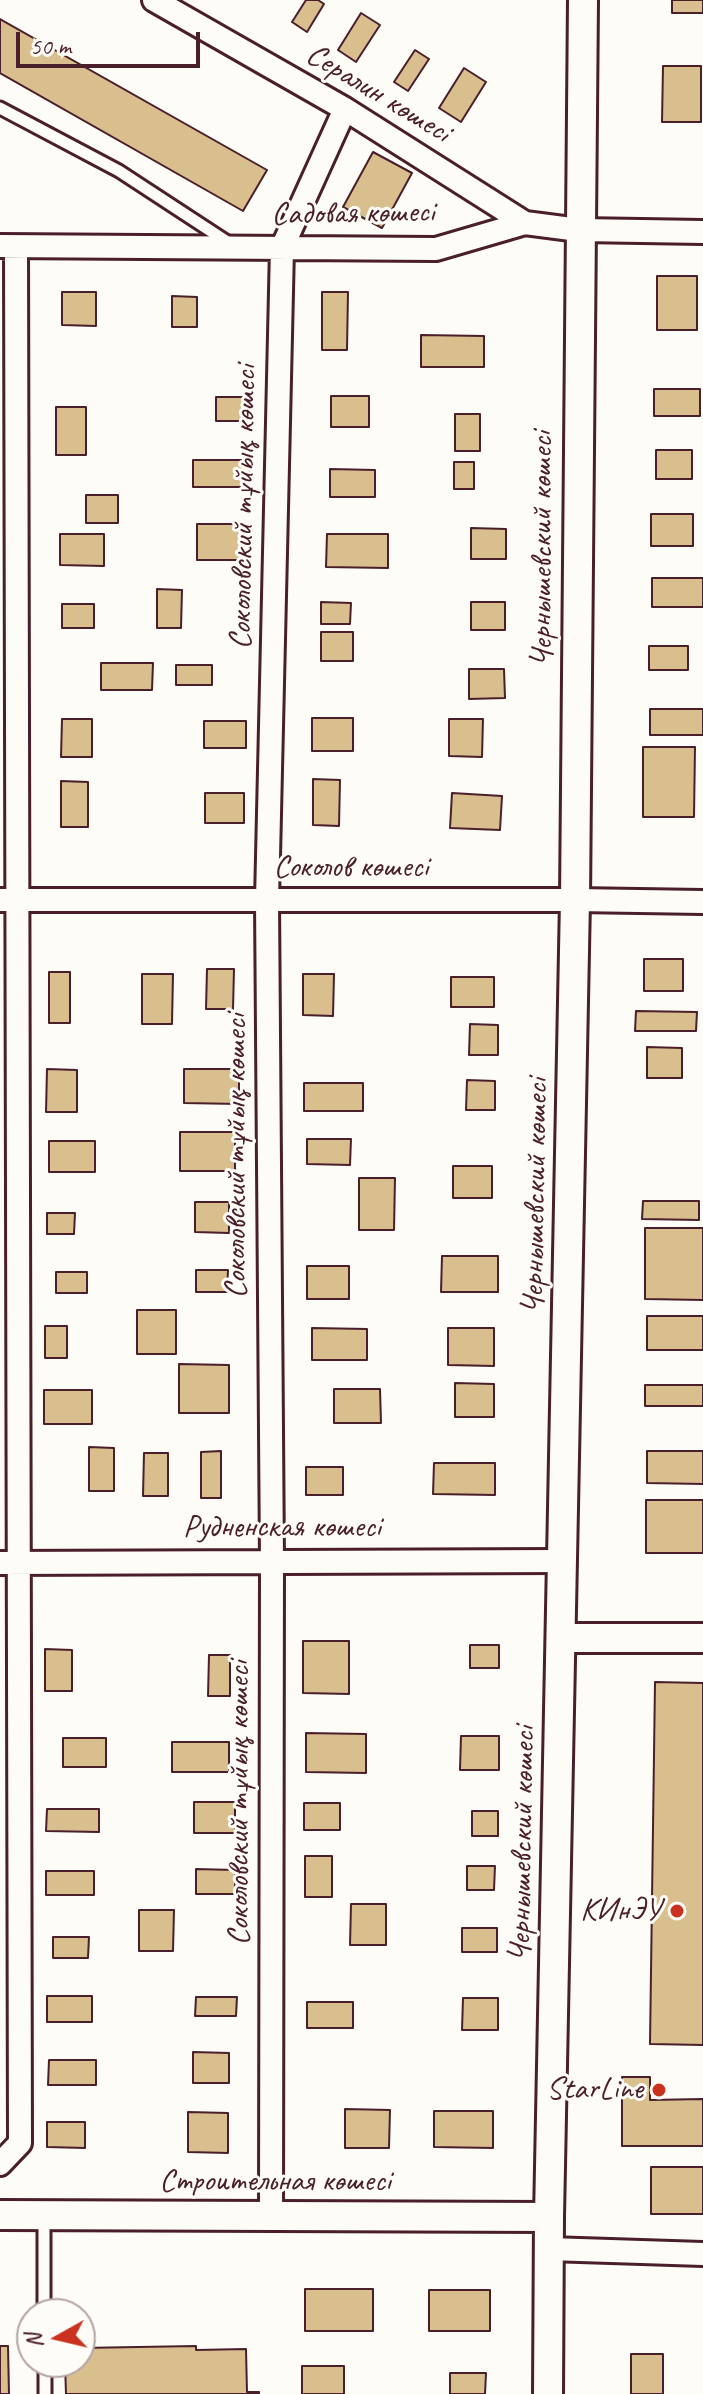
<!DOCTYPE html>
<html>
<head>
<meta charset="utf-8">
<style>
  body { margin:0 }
  #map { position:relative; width:703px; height:2394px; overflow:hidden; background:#fdfcf7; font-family:Caveat,sans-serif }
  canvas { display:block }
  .north { position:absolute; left:16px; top:2298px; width:80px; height:80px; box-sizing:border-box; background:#fdfcf7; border:2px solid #b5a4a5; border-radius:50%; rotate:262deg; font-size:22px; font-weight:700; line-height:32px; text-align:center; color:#4a1f2b }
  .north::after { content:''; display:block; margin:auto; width:28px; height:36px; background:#c8321e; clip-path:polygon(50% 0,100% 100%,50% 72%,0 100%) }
  .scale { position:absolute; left:16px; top:32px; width:184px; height:36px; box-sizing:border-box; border:4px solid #4a1f2b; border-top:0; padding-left:10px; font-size:24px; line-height:28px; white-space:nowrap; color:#4a1f2b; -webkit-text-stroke:6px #fdfcf7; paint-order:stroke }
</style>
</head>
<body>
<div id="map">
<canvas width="703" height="2394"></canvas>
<div class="north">N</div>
<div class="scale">50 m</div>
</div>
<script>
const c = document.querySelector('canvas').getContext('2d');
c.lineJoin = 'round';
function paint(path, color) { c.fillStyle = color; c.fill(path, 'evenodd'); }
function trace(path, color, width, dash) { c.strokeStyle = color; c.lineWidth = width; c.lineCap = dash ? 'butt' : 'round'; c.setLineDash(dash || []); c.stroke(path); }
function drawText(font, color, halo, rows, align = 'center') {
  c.font = font + ' Caveat,sans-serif'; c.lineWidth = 6; c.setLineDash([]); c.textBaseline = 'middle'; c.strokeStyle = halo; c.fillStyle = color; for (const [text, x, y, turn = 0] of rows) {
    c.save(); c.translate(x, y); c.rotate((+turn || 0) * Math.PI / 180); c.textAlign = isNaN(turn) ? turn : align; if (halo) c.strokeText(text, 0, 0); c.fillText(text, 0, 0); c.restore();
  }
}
const building = new Path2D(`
  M306 0H318L324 4 307 32 292 22Z
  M672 0H703V13H672Z
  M361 13 380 25 356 62 338 50Z
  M0 19 267 170 243 211 0 73Z
  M415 50 429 59 408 91 394 82Z
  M663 66H701V122H662Z
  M464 68 486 82 461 122 439 108Z
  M373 152 412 173 382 228 343 207Z
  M657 276H697V330H657Z
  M62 292H96V326L62 325Z
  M322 292H348L347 350H322Z
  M172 296 197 297V327H172Z
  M421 335 484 336V367H421Z
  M654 389H700V416H654Z
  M331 396H369V427H331Z
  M216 397H251V421H216Z
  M56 407H86V455H56Z
  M455 414H480V451H455Z
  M656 450H692V479H656Z
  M193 460H250V487H193Z
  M454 462H474V489H454Z
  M330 469 375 470V497H330Z
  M86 495H118V523H86Z
  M651 514H693V546H651Z
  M197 524H251V560H197Z
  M471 528 506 529V559H471Z
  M60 534H104V566L60 565Z
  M327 534H388V568L326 567Z
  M652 578H703V607H652Z
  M157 589 182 590 181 628H157Z
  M321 602 351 603 350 624H321Z
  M471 602H505V630H471Z
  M62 604H94V628H62Z
  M321 632H353V661H321Z
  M649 646H688V670H649Z
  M101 663H153L152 690H101Z
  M176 665H212V685H176Z
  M469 669H504L505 698 469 699Z
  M650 709H703V735H650Z
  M312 718H353V751H312Z
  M62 719H92V757H61Z
  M449 719H483L482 757 449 756Z
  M204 721H246V748H204Z
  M643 747H695L694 817H643Z
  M313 779 340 780 339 826 313 825Z
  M61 781 88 782V827H61Z
  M205 793H244V823H205Z
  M452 793 502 796 500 830 450 828Z
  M644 959H683V991H644Z
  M207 969H234L233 1009H206Z
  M49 972H70V1023H49Z
  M142 974H173L172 1024H142Z
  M303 974H334L333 1016 303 1015Z
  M451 977H494V1007H451Z
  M636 1011 697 1012 696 1031H635Z
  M470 1024 498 1025V1055H469Z
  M647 1047 682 1048V1078H647Z
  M47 1069 77 1070V1112H46Z
  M184 1069H239V1104L184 1103Z
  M467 1080 495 1081V1110H466Z
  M304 1083H363V1111H304Z
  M180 1132H235V1171H180Z
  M307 1139H351L350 1165 307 1164Z
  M49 1141H95V1172H49Z
  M453 1166H492V1198H453Z
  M359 1178H395L394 1230H359Z
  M643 1201H699V1220L642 1219Z
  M195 1202H229V1233L195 1232Z
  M47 1213H75L74 1234H47Z
  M645 1228H703V1300L645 1299Z
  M442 1256H498V1292H441Z
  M307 1266H349V1299H307Z
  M196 1270H228L227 1292H196Z
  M56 1272H87V1293H56Z
  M137 1310H176V1354H137Z
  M647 1316H703V1350H647Z
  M45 1326H67V1358H45Z
  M312 1328 367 1329V1360H312Z
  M448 1328H494V1366L448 1365Z
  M179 1364 229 1365V1413H179Z
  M455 1383 494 1384V1417H455Z
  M645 1385H703V1406H645Z
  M334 1389H380L381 1423H334Z
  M44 1390H92V1424H44Z
  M89 1447 114 1448V1491H89Z
  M221 1451V1498H201V1452Z
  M647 1451H703V1484L647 1483Z
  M144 1453H168V1496H143Z
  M434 1463H495V1495L433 1494Z
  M306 1467H343V1495H306Z
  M646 1500H703V1553H646Z
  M303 1641H349V1694L303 1693Z
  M470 1645H499V1668H470Z
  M45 1649 72 1650V1691H45Z
  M209 1655H230V1696H208Z
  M655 1682 703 1683V2045L650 2044Z
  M306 1733 366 1734V1773L306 1772Z
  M461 1736H499V1770H460Z
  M63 1738H106V1767H63Z
  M172 1742H229V1772H172Z
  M194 1802H235V1833H194Z
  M304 1803H340V1830H304Z
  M47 1809H99V1832L46 1831Z
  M472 1811H498V1836H472Z
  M305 1856H332V1897H305Z
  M467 1866H495L494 1890H467Z
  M196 1869 235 1870V1894H196Z
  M46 1871H94V1895H46Z
  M351 1904H386V1945H350Z
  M139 1910H174L173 1951H139Z
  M462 1928H497V1952H462Z
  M53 1937H89L88 1958H53Z
  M47 1996H92V2022H47Z
  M196 1997H237L236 2016H195Z
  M463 1998H498V2030H462Z
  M307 2002H353V2028H307Z
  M193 2052 229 2053V2083H193Z
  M49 2060H96V2085H48Z
  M622 2077H650V2100L703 2099V2146H622Z
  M345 2109 390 2110 389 2148H345Z
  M434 2111H493V2148L434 2147Z
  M188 2112 228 2113V2153L188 2152Z
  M47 2122H85V2148L47 2147Z
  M651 2167H703V2214H651Z
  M305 2289H373V2331H305Z
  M429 2290H490V2331H429Z
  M0 2346H8L9 2394H0Z
  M196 2346V2350L246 2349 247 2392H259V2394H66L65 2362H80V2348Z
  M631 2354H663V2394H631Z
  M302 2366H344V2394H302Z
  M450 2373H486L485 2394H450Z`);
paint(building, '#d9be8e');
trace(building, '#4a1f2b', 2);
const service = new Path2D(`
  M0 108 119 171 229 243
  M44 2215V2314
  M45 2362V2394`);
const minor = new Path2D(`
  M154 0 345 109 525 223
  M0 246 436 249 525 223 579 230 703 232
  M0 900H575L703 902
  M0 1563 563 1561
  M0 2164 20 2143 16 247
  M271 2216 272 1562 267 900 282 248 345 109
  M549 2249 703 2254`);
const tertiary = new Path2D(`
  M562 1638H703
  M0 2215 549 2217
  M548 2394 549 2217 575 900 583 0`);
trace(service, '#4a1f2b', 17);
trace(minor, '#4a1f2b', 28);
trace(tertiary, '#4a1f2b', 34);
trace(service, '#fdfcf7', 11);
trace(minor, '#fdfcf7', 22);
trace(tertiary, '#fdfcf7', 28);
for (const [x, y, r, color] of [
  [677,1911,8,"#c8321e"],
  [659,2090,8,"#c8321e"]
]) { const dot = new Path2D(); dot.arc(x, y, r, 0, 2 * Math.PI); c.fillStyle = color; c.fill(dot); trace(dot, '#fdfcf7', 3); }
drawText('32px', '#4a1f2b', '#fdfcf7', [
  ["Сералин көшесі",378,94,31],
  ["Садовая көшесі",353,214,-1],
  ["Соколовский тұйық көшесі",244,507,-89],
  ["Чернышевский көшесі",543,549,-90],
  ["Соколов көшесі",351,868],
  ["Соколовский тұйық көшесі",237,1156,-90],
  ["Чернышевский көшесі",536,1196,-89],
  ["Рудненская көшесі",282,1528],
  ["Соколовский тұйық көшесі",240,1803,-90],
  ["Чернышевский көшесі",523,1844,-89],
  ["Строительная көшесі",275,2182]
]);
drawText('32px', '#4a1f2b', '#fdfcf7', [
  ["КИнЭУ",661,1911],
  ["StarLine",643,2090]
], 'right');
</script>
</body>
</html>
